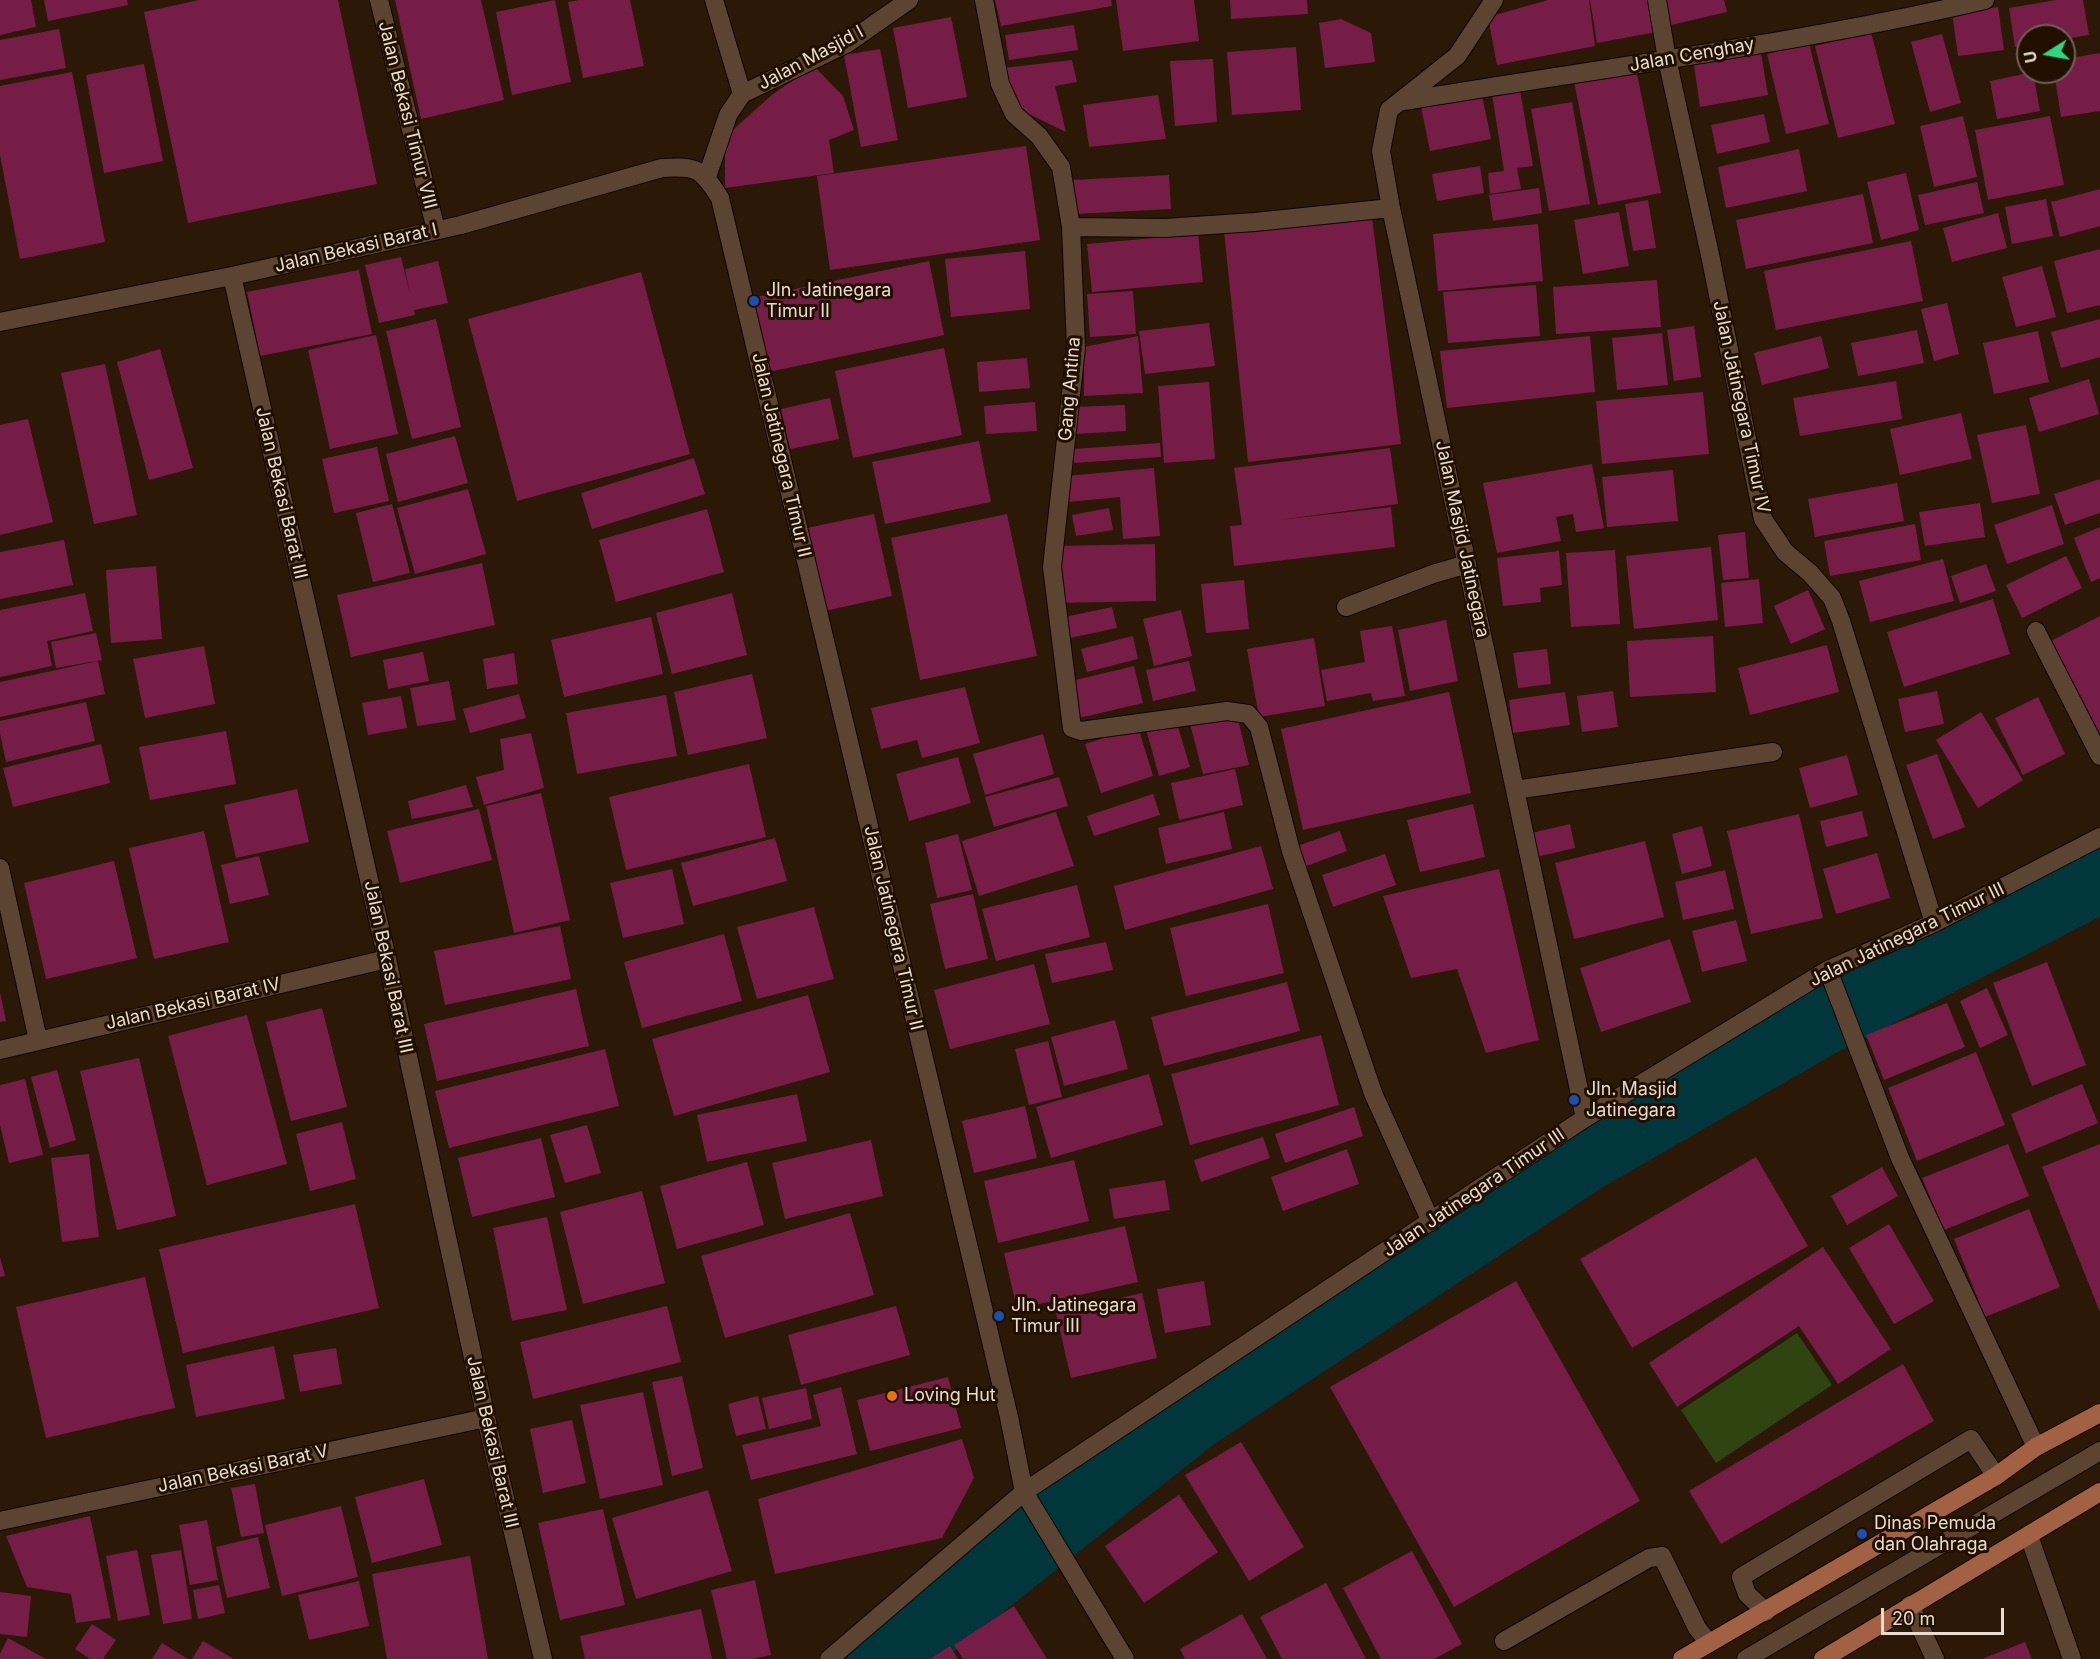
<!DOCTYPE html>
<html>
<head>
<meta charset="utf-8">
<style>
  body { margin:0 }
  #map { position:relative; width:2100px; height:1659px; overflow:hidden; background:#2b1806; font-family:Inter,sans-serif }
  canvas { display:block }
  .north { position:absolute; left:2016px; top:24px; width:60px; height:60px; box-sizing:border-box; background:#210f00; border:2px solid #716153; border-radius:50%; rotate:259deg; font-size:16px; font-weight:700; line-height:24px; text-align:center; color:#e9dbd0 }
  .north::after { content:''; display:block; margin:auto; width:21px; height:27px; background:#2bd884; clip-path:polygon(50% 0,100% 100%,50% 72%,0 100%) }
  .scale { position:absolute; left:1881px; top:1608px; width:123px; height:27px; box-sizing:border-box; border:3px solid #e9dbd0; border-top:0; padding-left:8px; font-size:18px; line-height:21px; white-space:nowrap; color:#e9dbd0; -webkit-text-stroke:4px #210f00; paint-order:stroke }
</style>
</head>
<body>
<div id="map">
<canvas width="2100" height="1659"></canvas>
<div class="north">U</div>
<div class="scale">20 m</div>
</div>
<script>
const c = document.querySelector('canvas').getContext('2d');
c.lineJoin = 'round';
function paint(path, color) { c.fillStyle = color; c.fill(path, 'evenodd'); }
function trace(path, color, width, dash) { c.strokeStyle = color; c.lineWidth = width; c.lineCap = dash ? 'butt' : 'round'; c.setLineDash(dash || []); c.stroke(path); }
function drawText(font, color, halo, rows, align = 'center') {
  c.font = font + ' Inter,sans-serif'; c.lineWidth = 6; c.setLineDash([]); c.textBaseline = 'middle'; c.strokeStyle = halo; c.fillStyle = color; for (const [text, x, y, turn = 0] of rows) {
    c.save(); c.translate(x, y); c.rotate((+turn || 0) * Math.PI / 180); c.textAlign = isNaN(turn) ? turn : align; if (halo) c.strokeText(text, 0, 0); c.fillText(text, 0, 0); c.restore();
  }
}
paint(new Path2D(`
  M1797 1333 1832 1385 1716 1463 1681 1410Z`), '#304412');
trace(new Path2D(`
  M885 1659 1190 1416 1583 1156 1821 1019 2100 875`), '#01363c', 74);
paint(new Path2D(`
  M0 0H31L36 27 0 35Z
  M44 0H127L128 5 48 21Z
  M199 0H338L377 184 188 223 144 12Z
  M395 0H481L504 100 421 119Z
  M555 0 571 82 512 95 496 12Z
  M579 0H630L644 66 583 78 568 2Z
  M995 0H1111L1112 6 1001 26Z
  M1116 0H1194L1199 41 1123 51Z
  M1230 0H1307L1308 14 1231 19Z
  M1548 0H1589L1595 46 1497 65 1488 17Z
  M1590 0H1656L1662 31 1597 43Z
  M1666 0H1724L1727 12 1671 25Z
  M2056 0H2083L2089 35 2064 39V36H2028V45L2015 47 2009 8Z
  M1998 7 2004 50 1958 56 1952 13Z
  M951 17 967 97 908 108 893 28Z
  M1341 19 1371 33 1375 62 1325 68 1319 23Z
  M1074 25 1078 50 1009 60 1005 35Z
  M59 29 66 68 0 80V40Z
  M1871 32 1895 124 1838 138 1815 46Z
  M1942 34 1961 103 1930 112 1911 42Z
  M1809 43 1829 124 1786 134 1767 54Z
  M1296 47 1301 110 1232 115 1227 52Z
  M880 49 898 140 861 147 844 55Z
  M1761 53 1768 95 1700 107 1694 65Z
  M2100 53V111L2061 117 2054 72H2064V59Z
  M1213 59 1217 122 1175 126 1170 61Z
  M1072 60 1077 82 1055 86 1066 132 1014 107 1004 68Z
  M144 64 163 161 104 173 86 75Z
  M814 66 843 96 854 130 829 140 834 173 725 188V137L773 94Z
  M1636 69 1661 193 1598 205 1574 81Z
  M72 72 105 242 20 259 0 155V86Z
  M2033 72 2040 111 1997 119 1990 81Z
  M1481 90 1491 139 1430 151 1420 102Z
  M1520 90 1533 166 1517 168 1521 189 1490 194 1488 173 1504 171 1492 94Z
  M1158 95 1166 139 1089 147 1083 105Z
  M1572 102 1590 204 1549 211 1531 109Z
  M1764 114 1770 142 1717 154 1711 125Z
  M1963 116 1977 177 1934 187 1920 126Z
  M2050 116 2064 185 1988 200 1975 130Z
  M1026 146 1040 240 830 270 817 176Z
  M1799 149 1807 191 1726 208 1718 167Z
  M1480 166 1484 193 1437 201 1432 174Z
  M1906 173 1919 230 1881 240 1867 182Z
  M1169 175 1171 209 1075 214 1073 180Z
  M1977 182 1984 213 1925 225 1918 195Z
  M1539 188 1542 213 1493 221 1489 195Z
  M2100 189V226L2060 237 2051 202Z
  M1863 194 1873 243 1746 269 1736 220Z
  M2046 199 2053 236 2012 244 2005 207Z
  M1648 200 1656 248 1633 251 1625 204Z
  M1619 212 1629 266 1583 274 1574 220Z
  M1998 213 2007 248 1952 262 1943 228Z
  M1372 218 1401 444 1248 462 1224 231Z
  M1538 224 1543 281 1438 291 1433 234Z
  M1198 234 1203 282 1092 292 1087 244Z
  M1911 241 1923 301 1776 330 1764 271Z
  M2100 249V305L2067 313 2054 261Z
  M1025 251 1030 309 951 317 945 259Z
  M401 257 410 294 405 269 438 261 448 303 414 310 415 315 379 323 365 265Z
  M929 261 944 335 768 372 752 298Z
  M2042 266 2056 317 2016 327 2002 277Z
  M359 270 372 334 260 356 247 292Z
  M641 272 690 454 517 501 468 319Z
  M1657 280 1661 327 1556 334 1553 287Z
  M1536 285 1540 336 1448 343 1443 292Z
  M1133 291 1136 334 1090 337 1087 294Z
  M1947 303 1959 354 1934 361 1921 309Z
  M436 319 461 427 412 439 386 331Z
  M2100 319V357L2061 368 2051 332Z
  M1209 323 1215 366 1145 374 1139 331Z
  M1694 326 1701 377 1674 381 1667 330Z
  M1917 330 1924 363 1858 376 1851 343Z
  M2038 331 2049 382 1994 394 1983 343Z
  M1662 333 1668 385 1617 390 1612 338Z
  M376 335 398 434 330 449 308 350Z
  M1138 336 1143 393 1084 396V347Z
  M1590 336 1595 392 1447 408 1440 351Z
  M1821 336 1829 368 1762 385 1754 353Z
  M944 348 962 435 853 458 835 371Z
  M160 349 193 468 149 480 117 362Z
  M1027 358 1030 388 979 392 977 362Z
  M105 364 137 515 94 524 61 373Z
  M2089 379 2099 414 2039 432 2029 398Z
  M1896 381 1902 419 1800 436 1793 398Z
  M1209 382 1215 459 1164 463 1158 386Z
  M1703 392 1709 454 1602 464 1596 401Z
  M830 398 839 439 790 449 781 409Z
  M1035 402 1037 431 986 434 984 406Z
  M1125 405 1126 431 1075 434 1073 407Z
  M1961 413 1972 459 1900 475 1890 429Z
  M28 419 53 522 0 535V425Z
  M2026 425 2040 494 1992 503 1977 435Z
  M455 436 468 483 398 502 386 454Z
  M979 441 991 502 885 524 872 462Z
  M1160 443 1161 457 1074 463 1073 449Z
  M377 447 389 501 334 513 322 459Z
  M1390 448 1398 504 1279 520 1391 507 1395 547 1234 566 1230 526 1242 525 1234 468Z
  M694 458 705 494 592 529 581 493Z
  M1592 464 1604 528 1576 532 1573 514 1556 517 1561 541 1497 553 1483 483Z
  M1154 468 1160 536 1123 539 1120 497 1068 502 1066 476Z
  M1673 470 1678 521 1607 527 1602 477Z
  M2100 479V513L2065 525 2054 494Z
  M1897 483 1904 521 1815 537 1808 499Z
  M468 489 486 554 415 574 397 508Z
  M1980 503 1985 537 1925 546 1919 512Z
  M392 504 410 573 373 582 356 513Z
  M2052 505 2064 544 2007 564 1994 525Z
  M1109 508 1113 530 1076 536 1072 515Z
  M707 509 724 572 616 602 599 540Z
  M874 514 892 596 825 611 807 528Z
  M1007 514 1037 656 920 680 891 538Z
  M1915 524 1921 560 1830 576 1824 541Z
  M2100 527V578L2091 582 2074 538Z
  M1745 532 1749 578 1723 580 1718 535Z
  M64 540 73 585 0 599V552Z
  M1155 544 1156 601 1057 603 1056 546Z
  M1711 547 1718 620 1634 629 1626 556Z
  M1615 550 1620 624 1571 627 1566 553Z
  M1559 551 1562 585 1540 588 1541 602 1503 606 1497 558Z
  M2066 556 2082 588 2022 618 2006 585Z
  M1943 559 1954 601 1870 622 1859 581Z
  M482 563 495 625 351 657 337 595Z
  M1986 564 1996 591 1960 603 1951 576Z
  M156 566 162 639 111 643 106 570Z
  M1759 579 1763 623 1725 627 1721 583Z
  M1244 580 1249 629 1206 633 1201 584Z
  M1808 590 1825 629 1791 644 1774 606Z
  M85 593 93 631 47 641 52 666 0 677V610Z
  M732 593 747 655 672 674 656 613Z
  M1993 599 2010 654 1904 687 1887 632Z
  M1112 607 1117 628 1065 639 1060 618Z
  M1181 610 1192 656 1154 666 1143 619Z
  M2100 616V732L2093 735 2047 643Z
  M651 617 663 674 564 697 551 640Z
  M1446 620 1458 681 1410 691 1398 630Z
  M1392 626 1405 696 1373 701 1371 693 1327 701 1321 670 1365 662 1360 631Z
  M96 633 102 660 56 668 51 642Z
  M1133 636 1138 659 1087 672 1081 649Z
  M1713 636 1716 692 1630 697 1627 641Z
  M1314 638 1325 706 1259 717 1247 649Z
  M1827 645 1839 692 1750 715 1738 668Z
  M204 646 215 704 145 718 133 659Z
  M1547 649 1551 684 1518 688 1513 653Z
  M423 652 429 681 388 689 383 660Z
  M514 653 518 684 487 689 483 659Z
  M98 661 105 694 0 717V682Z
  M1189 661 1196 691 1153 701 1146 670Z
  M1134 666 1143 703 1075 719 1067 682Z
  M752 674 767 738 688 755 674 692Z
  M449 681 456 720 417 726 410 688Z
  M965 687 980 743 922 758 917 740 881 749 871 708Z
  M1613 691 1618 727 1582 732 1577 696Z
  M1937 691 1944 724 1905 732 1898 699Z
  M1449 692 1471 793 1303 830 1281 729Z
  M1565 692 1570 725 1513 733 1509 700Z
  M519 694 526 718 470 733 463 709Z
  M666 695 677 756 577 774 566 713Z
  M401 696 407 728 368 735 362 703Z
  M2038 697 2065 754 2023 775 1995 718Z
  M86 702 95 741 6 762 0 734V721Z
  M1981 712 2023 780 1978 808 1936 740Z
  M1237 715 1249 765 1203 774 1190 724Z
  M1176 720 1190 767 1159 776 1146 729Z
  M1138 727 1153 776 1101 793 1085 744Z
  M226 731 236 784 150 800 139 747Z
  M531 733 544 788 484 805 476 777 504 770 500 739Z
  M1043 734 1054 774 985 795 973 754Z
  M101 744 110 783 13 807 3 768Z
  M1937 754 1965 827 1933 839 1906 765Z
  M1847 755 1858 795 1810 808 1799 768Z
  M958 757 971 803 909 821 896 774Z
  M749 764 766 837 626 870 609 797Z
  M1235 769 1243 805 1179 820 1171 783Z
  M1059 777 1068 806 994 827 985 797Z
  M466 785 473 807 412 819 408 801Z
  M297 789 309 842 236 858 224 805Z
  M541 793 570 920 514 933 486 806Z
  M1153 794 1160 815 1094 836 1087 816Z
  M1473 804 1485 857 1420 872 1407 820Z
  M479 809 492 860 400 883 387 831Z
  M1862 811 1868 836 1826 847 1820 821Z
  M1056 812 1074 866 979 896 962 841Z
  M1224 812 1232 849 1166 864 1158 828Z
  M1799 814 1823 918 1751 934 1727 831Z
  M1570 824 1575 848 1532 858 1527 834Z
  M1702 826 1712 866 1682 874 1672 834Z
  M204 831 229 942 154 959 129 848Z
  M1340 831 1347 851 1304 867 1297 846Z
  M958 834 972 890 937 898 925 843Z
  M775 838 787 881 693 906 681 863Z
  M1645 841 1664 917 1574 939 1555 863Z
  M1261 846 1273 889 1125 930 1114 886Z
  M1877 853 1890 898 1836 914 1823 869Z
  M1385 854 1396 885 1333 907 1322 875Z
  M259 856 269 895 230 904 221 865Z
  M114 861 137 958 46 979 24 883Z
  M672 869 684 924 623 938 610 883Z
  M1499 869 1539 1040 1486 1053 1457 969 1411 978 1383 896Z
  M1725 870 1734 909 1683 920 1675 882Z
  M1077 885 1090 937 996 961 982 909Z
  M973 894 988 959 945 969 930 904Z
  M1268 904 1284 973 1186 996 1170 928Z
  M814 907 834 979 757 999 737 927Z
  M1736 920 1747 961 1702 972 1692 931Z
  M560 926 571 979 445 1005 434 951Z
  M724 934 742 1001 642 1028 624 962Z
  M1670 939 1691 1002 1601 1032 1580 968Z
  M1106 942 1113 970 1052 983 1045 954Z
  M2047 962 2086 1065 2032 1086 1993 983Z
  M1034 964 1050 1024 950 1049 934 990Z
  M1287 982 1300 1031 1164 1066 1151 1017Z
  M1987 988 2008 1035 1980 1048 1960 1001Z
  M576 989 589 1046 437 1081 424 1024Z
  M0 992 6 1021 0 1022Z
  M808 995 830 1072 674 1116 652 1039Z
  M1947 1003 1965 1047 1884 1080 1866 1035Z
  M322 1008 347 1107 291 1121 266 1022Z
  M247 1015 287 1164 207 1185 168 1036Z
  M1115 1020 1128 1069 1064 1086 1051 1037Z
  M1321 1035 1339 1105 1190 1145 1171 1074Z
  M1048 1041 1062 1097 1029 1105 1015 1049Z
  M605 1049 619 1106 449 1148 435 1091Z
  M1976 1052 2005 1125 1917 1161 1888 1088Z
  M139 1058 176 1216 117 1230 80 1071Z
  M57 1070 76 1140 50 1148 31 1077Z
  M1149 1074 1163 1125 1051 1158 1036 1107Z
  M25 1079 43 1155 9 1163 0 1125V1085Z
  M2082 1084 2098 1123 2026 1153 2011 1114Z
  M797 1094 807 1141 707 1162 697 1115Z
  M1025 1106 1037 1158 974 1173 962 1121Z
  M1354 1107 1363 1136 1285 1163 1275 1134Z
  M342 1122 356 1179 310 1191 296 1134Z
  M587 1125 601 1173 565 1183 550 1135Z
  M1263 1137 1270 1158 1201 1182 1194 1160Z
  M541 1138 555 1197 472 1217 458 1158Z
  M871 1140 883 1196 785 1219 772 1163Z
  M2008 1144 2029 1196 1944 1230 1922 1178Z
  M2100 1144V1312L2042 1167Z
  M1347 1149 1359 1184 1283 1211 1271 1177Z
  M89 1154 99 1237 62 1242 51 1158Z
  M1756 1157 1808 1246 1632 1348 1580 1259Z
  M1074 1160 1089 1221 998 1243 984 1181Z
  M747 1162 764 1225 677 1249 660 1186Z
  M1882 1167 1898 1196 1847 1225 1831 1196Z
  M1165 1180 1170 1210 1114 1219 1109 1189Z
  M642 1191 665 1283 583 1304 560 1212Z
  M355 1204 379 1308 183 1353 159 1249Z
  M2029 1209 2060 1287 1985 1317 1954 1239Z
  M850 1213 874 1295 725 1338 701 1256Z
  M547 1217 567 1310 512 1321 493 1228Z
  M1889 1224 1934 1301 1894 1324 1849 1248Z
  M1125 1226 1138 1282 1017 1309 1004 1253Z
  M1823 1247 1891 1349 1838 1384 1799 1326 1677 1407 1649 1363Z
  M0 1257 5 1276 0 1277Z
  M145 1277 175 1408 46 1438 16 1307Z
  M1204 1281 1211 1325 1165 1333 1157 1289Z
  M1516 1281 1640 1501 1454 1607 1330 1387Z
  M1142 1293 1157 1358 1071 1378 1056 1313Z
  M667 1306 681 1362 533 1399 520 1342Z
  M896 1306 910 1355 801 1385 788 1335Z
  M274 1346 285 1399 196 1417 186 1365Z
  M336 1348 342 1384 300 1392 293 1355Z
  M1903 1364 1934 1421 1721 1544 1689 1491Z
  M682 1376 703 1468 672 1476 652 1382Z
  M948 1377 961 1428 870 1451 857 1400Z
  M841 1387 857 1454 751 1480 742 1445 821 1426 813 1395Z
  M806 1388 812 1419 769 1429 762 1398Z
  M643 1392 663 1485 600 1499 580 1405Z
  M758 1396 766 1429 736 1436 728 1404Z
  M572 1420 586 1483 543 1493 530 1429Z
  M962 1439 974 1478 942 1538 775 1574 758 1499Z
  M1241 1442 1304 1547 1249 1581 1185 1475Z
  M424 1479 442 1545 372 1563 355 1497Z
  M255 1484 264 1533 241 1537 231 1488Z
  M708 1490 732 1571 636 1599 612 1518Z
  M1179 1495 1218 1552 1144 1603 1105 1546Z
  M341 1506 358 1577 282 1596 265 1525Z
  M603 1509 625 1605 560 1620 538 1523Z
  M90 1516 111 1618 76 1623 71 1594 27 1587 6 1536Z
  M207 1520 218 1580 190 1585 179 1525Z
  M258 1537 270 1588 227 1598 216 1547Z
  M137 1550 150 1615 118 1621 106 1556Z
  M181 1550 192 1619 163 1624 151 1555Z
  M1412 1551 1462 1644 1434 1659H1381L1343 1588Z
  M470 1556 488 1659H387L372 1574Z
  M755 1580 771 1655 753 1659H727L711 1590Z
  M359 1581 369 1626 309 1640 298 1595Z
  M1326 1583 1366 1659H1282L1260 1617Z
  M219 1585 225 1613 198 1619 193 1590Z
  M0 1592 31 1596 27 1637 0 1634Z
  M1014 1606 1047 1659H963L954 1645Z
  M701 1609 712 1659H585L580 1636Z
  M1242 1614 1267 1659H1185L1180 1649Z
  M92 1624 116 1640 103 1659H90L75 1649Z
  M8 1638 46 1659H0V1654Z
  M203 1641 234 1659H192Z
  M2025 1642 2032 1659H1982Z
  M162 1643 188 1659H152Z
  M950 1646 958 1659H930Z`), '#761d47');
const minor = new Path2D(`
  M379 0 436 230
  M714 0 742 94
  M984 0 1000 84 1014 114 1039 136 1061 167 1071 227 1076 348 1052 567 1072 728 1081 731 1227 711 1248 714 1259 727 1291 851 1373 1093 1431 1222
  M1494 0 1457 56 1389 110 1381 151 1391 208 1585 1118
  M1657 0 1667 59 1710 255 1763 519 1785 552 1810 573 1832 598 1841 621 1934 923
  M1399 102C1594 69 1792 45 1985 0
  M707 177 728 115 742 94 846 44 909 0
  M1071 227 1165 228 1255 222 1391 208
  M232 276 387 959 486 1418 543 1659
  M0 322 232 276 461 225 662 168C697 166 701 168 720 198L1009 1417 1024 1492 1125 1659
  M1346 607 1433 574 1467 564
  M2036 631 2100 756
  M1515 790 1773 752
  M0 868 38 1040
  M1828 970 1900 1158 2036 1447
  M0 1050 387 959
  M0 1521 486 1418
  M2029 1536 2072 1659
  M1910 1605 1935 1659
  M1766 1612 1747 1594 1741 1577 1971 1439 1996 1476
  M1504 1641 1649 1558 1662 1556 1697 1628 1709 1643
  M829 1659 1024 1492 1585 1118 1828 970 1934 923 2100 837
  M1746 1659 2100 1451`);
const major = new Path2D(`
  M1682 1659 1996 1476 2036 1447 2100 1413
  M1823 1659 2100 1492`);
trace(minor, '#120400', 20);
trace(major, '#120400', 20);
trace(minor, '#5b4532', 18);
trace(major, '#a26142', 18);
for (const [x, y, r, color] of [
  [754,301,6,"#1a4fb4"],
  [1574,1100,6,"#1a4fb4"],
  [999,1316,6,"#1a4fb4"],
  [892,1396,6,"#e8710a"],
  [1862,1534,6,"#1a4fb4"]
]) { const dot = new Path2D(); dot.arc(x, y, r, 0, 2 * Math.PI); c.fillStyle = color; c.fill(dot); trace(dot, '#210f00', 2); }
drawText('18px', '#e9dbd0', '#210f00', [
  ["Jalan Cenghay",1692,55,-10],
  ["Jalan Masjid I",811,58,-28],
  ["Jalan Bekasi Timur VIII",407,115,76],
  ["Jalan Bekasi Barat I",356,248,-13],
  ["Gang Antina",1070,389,-85],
  ["Jalan Jatinegara Timur IV",1741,407,78],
  ["Jalan Jatinegara Timur II",781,455,77],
  ["Jalan Bekasi Barat III",281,493,77],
  ["Jalan Masjid Jatinegara",1462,539,78],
  ["Jalan Jatinegara Timur II",893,928,77],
  ["Jalan Jatinegara Timur III",1907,935,-26],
  ["Jalan Bekasi Barat III",388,967,78],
  ["Jalan Bekasi Barat IV",193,1004,-13],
  ["Jalan Jatinegara Timur III",1474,1193,-34],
  ["Jalan Bekasi Barat III",492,1442,77],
  ["Jalan Bekasi Barat V",243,1469,-12]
]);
drawText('18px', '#e9dbd0', '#210f00', [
  ["Jln. Jatinegara",766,291],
  ["Timur II",766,312],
  ["Jln. Masjid",1586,1090],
  ["Jatinegara",1586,1111],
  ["Jln. Jatinegara",1011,1306],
  ["Timur III",1011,1327],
  ["Loving Hut",904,1396],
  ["Dinas Pemuda",1874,1524],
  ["dan Olahraga",1874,1545]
], 'left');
</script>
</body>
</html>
